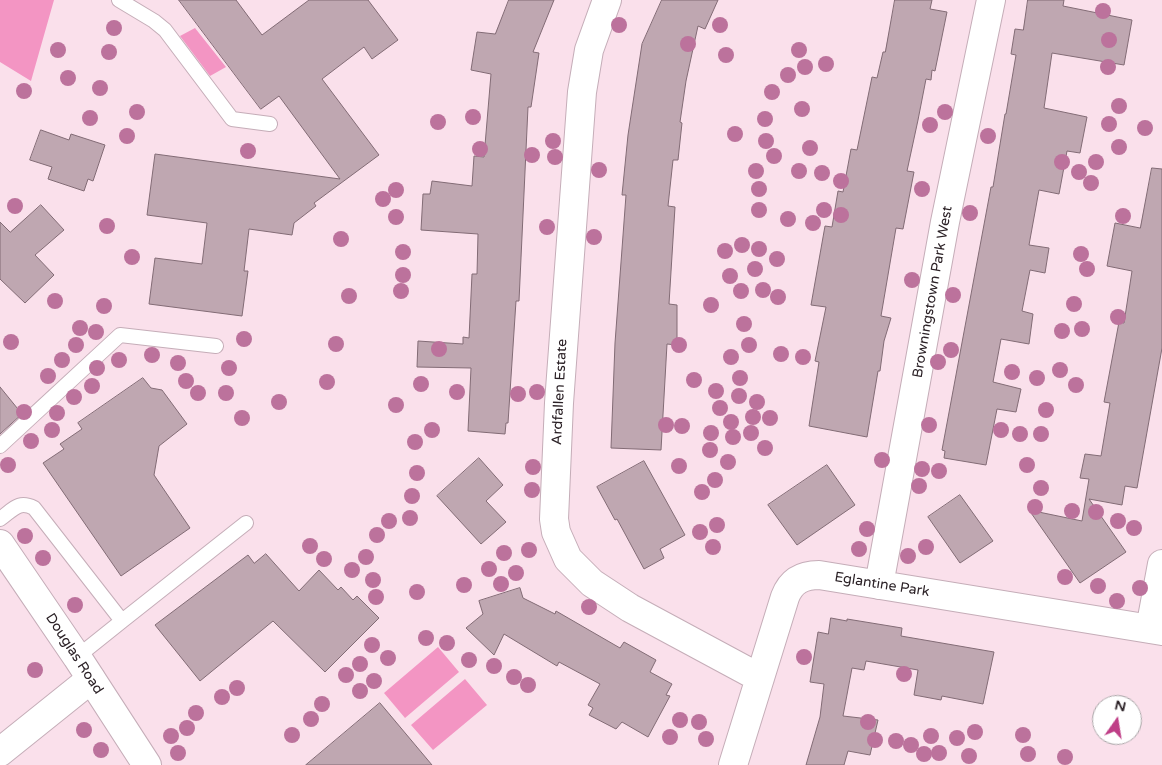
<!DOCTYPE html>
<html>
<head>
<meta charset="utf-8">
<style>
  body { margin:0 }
  #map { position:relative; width:1162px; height:765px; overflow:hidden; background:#fae0eb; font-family:"Varela Round",sans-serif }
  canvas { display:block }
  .north { position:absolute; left:1092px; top:695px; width:50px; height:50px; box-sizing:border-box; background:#fff; border:1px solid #aaa6a8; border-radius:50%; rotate:13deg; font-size:14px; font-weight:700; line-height:20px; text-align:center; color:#2b2126 }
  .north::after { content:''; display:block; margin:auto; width:18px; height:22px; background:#bf3e87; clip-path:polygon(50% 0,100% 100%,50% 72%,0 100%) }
</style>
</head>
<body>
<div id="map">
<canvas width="1162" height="765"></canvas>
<div class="north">N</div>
</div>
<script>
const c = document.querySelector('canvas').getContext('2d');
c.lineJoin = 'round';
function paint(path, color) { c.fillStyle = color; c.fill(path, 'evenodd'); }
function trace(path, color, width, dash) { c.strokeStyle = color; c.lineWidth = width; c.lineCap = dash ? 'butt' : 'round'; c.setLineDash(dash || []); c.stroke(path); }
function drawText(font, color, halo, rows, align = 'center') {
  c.font = font + ' "Varela Round",sans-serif'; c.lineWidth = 4; c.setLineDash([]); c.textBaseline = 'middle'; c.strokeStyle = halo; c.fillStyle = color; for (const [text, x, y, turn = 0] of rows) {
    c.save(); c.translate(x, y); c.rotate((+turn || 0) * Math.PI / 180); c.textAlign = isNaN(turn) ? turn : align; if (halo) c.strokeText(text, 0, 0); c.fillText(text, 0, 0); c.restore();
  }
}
paint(new Path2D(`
  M0 0H54L31 81 0 62Z
  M195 28 226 67 210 76 180 36Z
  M438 647 459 672 405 718 384 693Z
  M465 679 487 705 433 750 411 725Z`), '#f395c3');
const building = new Path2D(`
  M179 0H236L262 35 309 0H368L398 40 372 59 364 47 322 79 379 155 314 203 316 206 294 223 292 235 249 229 244 271H248L242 316 149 304 155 258 202 264 207 223 147 215 155 154 340 179 279 96 261 109Z
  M509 0H554L533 52 539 53 531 107H528L519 301H516L508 423H506L505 434 468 431 471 368 417 367 418 341 463 344V337L469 338 472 274H477L478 234 421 230 423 194H430L432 181 472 186 474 156 484 157 491 74 471 70 477 32 495 34Z
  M662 0H718L705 29 698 26 686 81 680 122 682 123 678 160H673L668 206 675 207 669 304 677 305V345L667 344 661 450 611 448 615 343 626 195H622L628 135 642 44Z
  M895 0H932L930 9 947 12 935 71 932 70 931 80 926 79 918 120 907 171 914 172 903 229 896 228 881 316 891 318 884 341 880 371H878L867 437 809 426 819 362 815 361 826 307 811 305 825 226 832 227 838 191 843 192 851 149 857 150 872 77 877 78 883 52H885Z
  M1028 0H1064L1063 6 1132 20 1124 65 1052 53 1044 108 1087 117 1080 153 1067 151 1059 194 1039 190 1029 245 1049 248 1045 273 1030 270 1022 311 1033 314 1029 344 1001 339 993 382 1021 389 1016 412 997 409 986 465 944 458 945 451 942 450 991 187H993L1005 114H1006L1016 55 1011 54 1015 29 1023 30Z
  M41 130 69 140 71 134 105 145 93 181 88 179 84 191 48 179 52 167 30 160Z
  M1152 168 1162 169V348L1137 488 1125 486 1122 505 1089 499 1126 552 1080 583 1029 510 1082 521 1089 479 1080 478 1085 454 1101 456 1110 403 1104 402 1119 322 1124 323 1132 271 1107 266 1115 223 1140 228Z
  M41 205 64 230 35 255 54 275 25 303 0 279V222L10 232Z
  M143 378 151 388 162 390 187 424 159 446 154 475 190 528 121 576 43 463 64 449 60 444 82 429 78 423Z
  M0 387 22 414 0 434Z
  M479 458 503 485 486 501 506 522 481 544 437 496Z
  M644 461 685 535 660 549 664 558 644 569 617 519 615 520 597 487Z
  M827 465 855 505 797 545 768 505Z
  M960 495 993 541 960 563 928 517Z
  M266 554 299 591 319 570 338 590 341 587 353 600 357 596 379 618 325 672 273 621 200 681 155 625 248 555 254 563Z
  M520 588 523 598 555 614 556 611 620 648 624 642 656 660 650 672 672 684 666 695 670 696 648 737 622 722 616 729 589 715 593 708 588 705 600 684 559 662 557 666 504 634 494 655 466 628 483 614 479 601Z
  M831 618 847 621V619L902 628 901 636 994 652 983 704 942 696 941 700 914 695 918 670 866 661 864 670 852 668 843 716 878 720 870 755 848 751 844 765H806L820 717 824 684 810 682 818 632 828 634Z
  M380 703 432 765H306Z`);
paint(building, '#bfa7b1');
trace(building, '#826b75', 1);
const lane = new Path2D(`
  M119 0 154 21 165 30 232 119 270 124
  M0 446 120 335 216 346
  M0 519C13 510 18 500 34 508L122 621 77 657
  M122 621 246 523`);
const street = new Path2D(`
  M607 0 589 50 582 92 559 403 554 519 556 532 568 559 592 583 630 608 760 678
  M879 585 945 222 991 0
  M1150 629 1162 564
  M0 752 91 679
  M733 765 785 597C791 581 803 575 819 575L1162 631`);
const secondary = new Path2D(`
  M0 544 77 657 147 765`);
trace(lane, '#c5adb8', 16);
trace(street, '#c5adb8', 30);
trace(secondary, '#c5adb8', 30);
trace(lane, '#fff', 14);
trace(street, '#fff', 28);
trace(secondary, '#fff', 28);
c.fillStyle = '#bc729c';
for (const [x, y] of [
  [1103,11],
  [619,25],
  [720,25],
  [114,28],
  [1109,40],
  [688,44],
  [58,50],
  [799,50],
  [109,52],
  [726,55],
  [826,64],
  [805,67],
  [1108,67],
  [788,75],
  [68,78],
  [100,88],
  [24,91],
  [772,92],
  [1119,106],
  [802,109],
  [137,112],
  [945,112],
  [473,117],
  [90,118],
  [765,119],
  [438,122],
  [1109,124],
  [930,125],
  [1145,128],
  [735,134],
  [127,136],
  [988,136],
  [553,141],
  [766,141],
  [1119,147],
  [810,148],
  [480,149],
  [248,151],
  [532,155],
  [774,156],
  [555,157],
  [1062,162],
  [1096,162],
  [599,170],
  [756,171],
  [799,171],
  [1079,172],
  [822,173],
  [841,181],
  [1091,183],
  [759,189],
  [922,189],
  [396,190],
  [383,199],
  [15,206],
  [759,210],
  [824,210],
  [970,213],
  [841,215],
  [1123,216],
  [396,217],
  [788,219],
  [813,223],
  [107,226],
  [547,227],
  [594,237],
  [341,239],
  [742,245],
  [759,249],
  [725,251],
  [403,252],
  [1081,254],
  [132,257],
  [777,259],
  [755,269],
  [1087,269],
  [403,275],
  [730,276],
  [912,280],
  [763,290],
  [401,291],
  [741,291],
  [953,295],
  [349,296],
  [778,297],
  [55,301],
  [1074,304],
  [711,305],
  [104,306],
  [1118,317],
  [744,324],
  [80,328],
  [1082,329],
  [1062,331],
  [96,332],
  [244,339],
  [11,342],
  [336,344],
  [76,345],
  [679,345],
  [749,345],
  [439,349],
  [951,350],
  [781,354],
  [152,355],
  [731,357],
  [803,357],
  [62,360],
  [119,360],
  [938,362],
  [178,363],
  [97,368],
  [229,368],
  [1060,370],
  [1012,372],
  [48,376],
  [740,378],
  [1037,378],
  [694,380],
  [186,381],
  [327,382],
  [421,384],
  [1076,385],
  [92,386],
  [716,391],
  [457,392],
  [537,392],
  [198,393],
  [226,393],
  [518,394],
  [739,396],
  [74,397],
  [279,402],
  [757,402],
  [396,405],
  [720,408],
  [1046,410],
  [24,412],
  [57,413],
  [753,417],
  [242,418],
  [770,418],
  [731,422],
  [666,425],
  [929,425],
  [682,426],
  [52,430],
  [432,430],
  [1001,430],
  [711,433],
  [751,433],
  [1020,434],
  [1041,434],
  [733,437],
  [31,441],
  [415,442],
  [765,448],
  [710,450],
  [882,460],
  [728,462],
  [8,465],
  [1027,465],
  [679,466],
  [533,467],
  [922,469],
  [939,471],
  [417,473],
  [715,480],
  [919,486],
  [1041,488],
  [532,490],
  [702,492],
  [412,496],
  [1035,507],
  [1072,511],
  [1096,512],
  [410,518],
  [389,521],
  [1118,521],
  [717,525],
  [1134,528],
  [867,529],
  [700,532],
  [377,535],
  [25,536],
  [310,546],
  [713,547],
  [926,547],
  [859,549],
  [529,550],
  [504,553],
  [908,556],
  [366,557],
  [43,558],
  [324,559],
  [489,569],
  [352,570],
  [516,573],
  [1065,577],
  [373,580],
  [501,584],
  [464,585],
  [1098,586],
  [1140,588],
  [417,592],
  [376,597],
  [1117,601],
  [75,605],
  [589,607],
  [426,638],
  [447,643],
  [372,645],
  [804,657],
  [388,658],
  [469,660],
  [360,664],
  [494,666],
  [35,670],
  [904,674],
  [346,675],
  [514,677],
  [374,681],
  [528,685],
  [237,688],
  [360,691],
  [222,697],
  [322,704],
  [196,713],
  [311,719],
  [680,720],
  [699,722],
  [868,722],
  [187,728],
  [84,730],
  [975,732],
  [292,735],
  [1023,735],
  [171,736],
  [931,736],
  [670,737],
  [957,738],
  [706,739],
  [875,740],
  [896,741],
  [911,745],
  [101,750],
  [178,753],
  [939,753],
  [924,754],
  [1028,754],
  [969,756],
  [1065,757]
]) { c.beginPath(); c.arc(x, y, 8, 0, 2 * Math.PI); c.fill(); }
drawText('14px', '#2b2126', '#fff', [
  ["Browningstown Park West",933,292,-80],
  ["Ardfallen Estate",560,392,-87],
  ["Eglantine Park",882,585,9],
  ["Douglas Road",74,654,57]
]);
</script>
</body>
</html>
